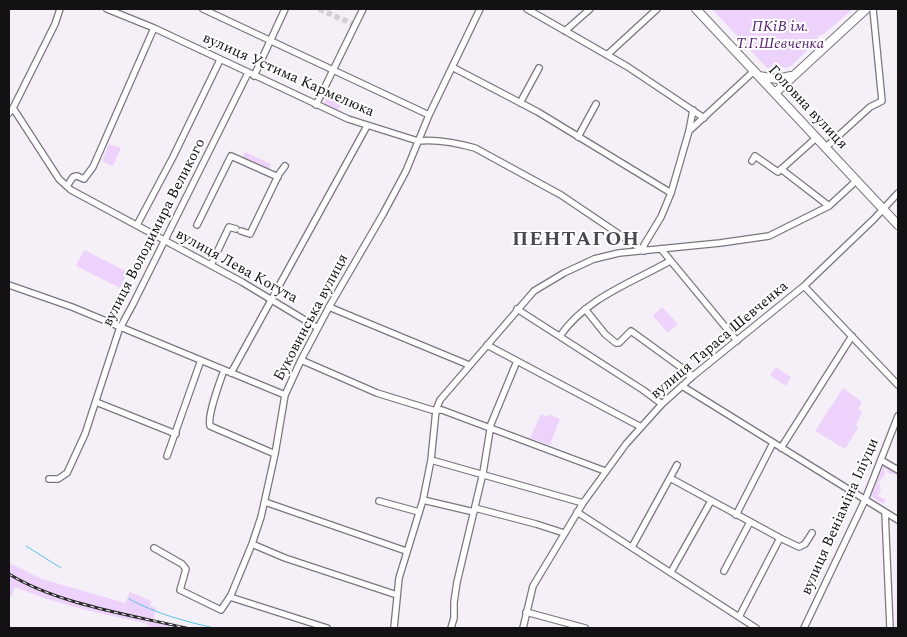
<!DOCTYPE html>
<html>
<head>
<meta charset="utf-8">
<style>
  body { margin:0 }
  #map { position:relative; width:907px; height:637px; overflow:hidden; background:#f5eff8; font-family:Spectral,serif }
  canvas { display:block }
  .frame { position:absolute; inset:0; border:10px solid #131114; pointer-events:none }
</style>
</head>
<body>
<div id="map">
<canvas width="907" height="637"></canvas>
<div class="frame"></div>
</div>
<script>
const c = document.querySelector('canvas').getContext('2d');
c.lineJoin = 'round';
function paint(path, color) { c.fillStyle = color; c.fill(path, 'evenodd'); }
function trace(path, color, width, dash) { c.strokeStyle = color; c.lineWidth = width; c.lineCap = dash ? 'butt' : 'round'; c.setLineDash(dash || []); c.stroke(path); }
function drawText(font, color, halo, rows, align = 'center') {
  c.font = font + ' Spectral,serif'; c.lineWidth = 4; c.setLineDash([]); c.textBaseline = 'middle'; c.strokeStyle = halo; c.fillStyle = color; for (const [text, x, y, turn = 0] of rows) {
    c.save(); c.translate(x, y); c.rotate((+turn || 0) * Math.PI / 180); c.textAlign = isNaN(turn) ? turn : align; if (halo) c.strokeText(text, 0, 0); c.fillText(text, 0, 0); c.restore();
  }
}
paint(new Path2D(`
  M712 9H853L824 34 818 36 816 42 790 67 785 68 776 64 768 69Z
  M327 94 342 102 338 110 324 104Z
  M109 144 121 148 113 166 102 161Z
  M245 152 271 164 268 171 242 159Z
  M84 250 128 272 120 288 76 266Z
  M662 307 678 324 668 333 653 316Z
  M776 367 791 377 786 386 770 375Z
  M843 388 862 402 858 409 862 412 856 425 858 427 845 449 815 431Z
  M541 414 547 417 549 414 560 419 550 445 530 438Z
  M884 465 898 475 888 473 887 469H884L885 474 879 482 881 491 878 496 886 500 883 504 871 496Z
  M9 563 42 579 125 603 130 592 151 601 150 606 156 608 153 621 170 625 171 628H148L149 624C104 614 57 605 15 587L12 596 9 595Z`), '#edd3fb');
trace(new Path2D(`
  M26 546 61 568
  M129 599C157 614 184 621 214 628`), '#59c3e4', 1);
trace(new Path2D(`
  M319 9 355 25`), '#d3ced6', 5.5, [5.5, 3]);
const minor = new Path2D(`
  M107 9 154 28 348 119 418 141C437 139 457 143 475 148L561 195 644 251
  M203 9 429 115
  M527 9 628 67 704 118
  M565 31 590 9
  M607 55 657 9
  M452 67 538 112 671 193
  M254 76 285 9
  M520 103 539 68
  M316 105 363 9
  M13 108 59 179 71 190 242 282 318 328
  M9 113 13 108 55 24 60 9
  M689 131 754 71
  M578 137 596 104
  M825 148 870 107 882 101 873 9
  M752 161 755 156 778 172 816 138
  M781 169 829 206
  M67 186 73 177 77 176 84 179 93 167 154 28
  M137 225 173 157 220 60
  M197 225 231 156 278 177
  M241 231 250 234 279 174 285 166
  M661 249 737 341
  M644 251V245L661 217 671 193 689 131 693 110
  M211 265 229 227 236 229
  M9 285 72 307 285 395
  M804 286 898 385
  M329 307 469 365
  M517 309 643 390 662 404
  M585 309 605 334 616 343H619L631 331 693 376
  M560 336C586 298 631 283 670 261
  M487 345 641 427
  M301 360 377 393 432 410H442L605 471
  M224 370C220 382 207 415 210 426L275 454
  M231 373 367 126
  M682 386 898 520
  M96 402 176 434
  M781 448 852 336
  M167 456 201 360
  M431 460 583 503
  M881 460 898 470
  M670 478 780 538 799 547 805 544 812 533
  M49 479H58L67 473 85 434 119 330 133 304 248 73
  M423 500 474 512
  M379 501 419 512
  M265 502 406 551
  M475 508 536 524 564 533
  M577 512 756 628
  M885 512 890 628
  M736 515 773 443
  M252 544 285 558 397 595
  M632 547 677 465
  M154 548 182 564 186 569 180 590 221 610 231 595 252 544 261 517 275 454 285 395 301 360 329 307 383 214 406 171 429 115 480 9
  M724 571 750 522
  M671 572 711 501
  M230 597 327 628
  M526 612 585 628
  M739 617 780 538
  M394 628 399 578 423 500 431 460 436 410 440 400 534 291 564 273 594 259 619 253 720 243 769 236 829 206 856 181
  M451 628 454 618V602L457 582 483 473 491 424 517 361
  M523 628 533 586 583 503 626 444 662 404 693 376 804 286 874 219 898 193
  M804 628 865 500 898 416`);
const major = new Path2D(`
  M696 9 898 225
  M759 76 777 79 791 76
  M775 93 866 9`);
trace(minor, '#7b767e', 8);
trace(major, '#7b767e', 10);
trace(minor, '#fff', 5.5);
trace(major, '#fff', 8);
const rail = new Path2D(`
  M9 574C57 604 131 615 186 628`);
trace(rail, '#2d2a2e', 3);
trace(rail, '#fff', 1, [4]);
drawText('italic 15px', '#541c6d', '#fff', [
  ["ПКіВ ім.",780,28],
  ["Т.Г.Шевченка",780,45]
]);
drawText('15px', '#131114', '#fff', [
  ["вулиця Устима Кармелюка",288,76,24],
  ["Головна вулиця",807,108,47],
  ["вулиця Володимира Великого",155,233,-63],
  ["вулиця Лева Когута",236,267,29],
  ["Буковинська вулиця",312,318,-62],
  ["вулиця Тараса Шевченка",720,341,-40],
  ["вулиця Веніаміна Іліуци",841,517,-66]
]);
c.letterSpacing = '1px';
drawText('bold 20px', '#4b474e', '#fff', [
  ["ПЕНТАГОН",576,241]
]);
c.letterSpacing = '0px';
</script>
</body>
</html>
